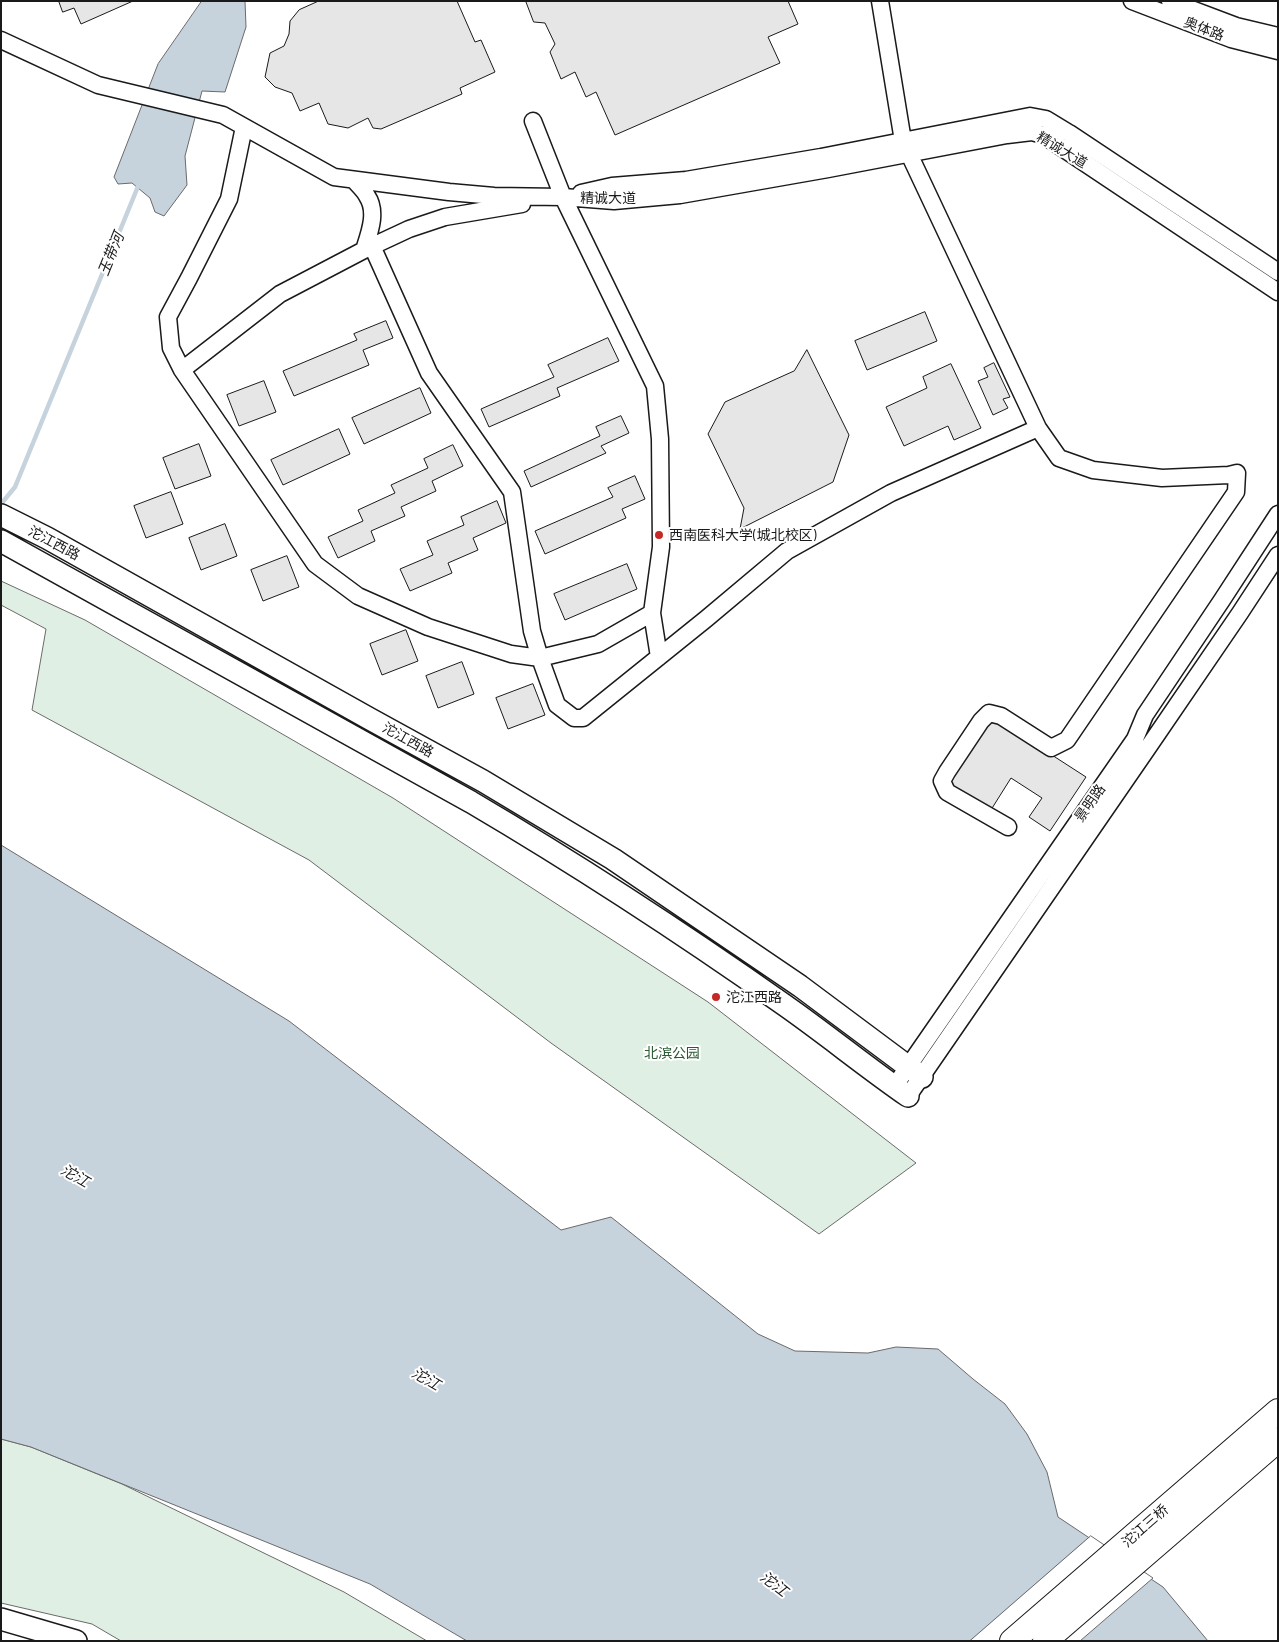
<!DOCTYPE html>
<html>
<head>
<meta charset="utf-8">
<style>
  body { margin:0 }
  #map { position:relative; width:1279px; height:1642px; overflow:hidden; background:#fff; font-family:Barlow,sans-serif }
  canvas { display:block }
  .frame { position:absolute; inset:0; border:2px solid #1a1a1a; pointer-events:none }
</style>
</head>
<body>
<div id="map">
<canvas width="1279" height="1642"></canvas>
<div class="frame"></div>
</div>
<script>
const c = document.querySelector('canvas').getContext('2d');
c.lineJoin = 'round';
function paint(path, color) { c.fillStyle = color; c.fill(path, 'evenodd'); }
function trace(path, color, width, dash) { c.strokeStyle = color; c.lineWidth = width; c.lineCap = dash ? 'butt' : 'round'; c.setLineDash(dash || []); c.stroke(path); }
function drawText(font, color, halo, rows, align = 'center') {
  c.font = font + ' Barlow,"Noto Sans SC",sans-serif'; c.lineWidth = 4; c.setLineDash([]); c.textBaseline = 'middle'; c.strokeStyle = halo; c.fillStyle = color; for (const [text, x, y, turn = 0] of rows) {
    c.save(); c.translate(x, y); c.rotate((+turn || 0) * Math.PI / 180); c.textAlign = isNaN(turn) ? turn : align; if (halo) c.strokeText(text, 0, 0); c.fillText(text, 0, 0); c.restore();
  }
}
const green = new Path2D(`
  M1 581 85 620 393 798 708 1002 916 1163 819 1234 551 1043 309 860 32 710 46 629 1 605Z
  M1 1439 31 1447 122 1484 344 1592 427 1641H121L92 1624 1 1603Z`);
paint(green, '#e0efe3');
trace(green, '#6a6a6a', 1);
const water = new Path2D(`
  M202 1H245L246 27 225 92 202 91 185 156 187 185 164 216 155 212 150 198 132 183 118 184 114 177 158 64Z
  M1 845 289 1021 561 1230 611 1217 758 1334 795 1351 868 1353 896 1347 938 1349 973 1379 1005 1404 1027 1434 1047 1472 1058 1517 1163 1587 1208 1641H467L370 1584 31 1447 1 1439Z`);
paint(water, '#c6d2dc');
trace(water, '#6a6a6a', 1);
const pier = new Path2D(`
  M1091 1536 1153 1578 1080 1641H970Z`);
paint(pier, '#fff');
trace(pier, '#6a6a6a', 1);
trace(new Path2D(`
  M1 504 15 487 139 184`), '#c6d2dc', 4.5);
const building = new Path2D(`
  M59 1H133L81 24 74 8 63 12Z
  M319 1H457L475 42 481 40 495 72 460 88 462 94 381 129 373 128 368 118 348 128 328 124 319 103 300 111 292 93 275 87 265 77 270 53 284 46 289 34 290 21 299 10Z
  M526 1H788L798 24 768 37 780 63 615 135 596 92 586 97 575 72 561 79 550 52 555 44 545 23 534 22Z
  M925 312 937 341 867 370 855 341Z
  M386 321 393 338 363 350 369 365 294 396 283 371 357 340 354 334Z
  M608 338 619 361 557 388 560 396 489 427 481 409 554 377 548 365Z
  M807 350 849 435 833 482 740 529 744 508 708 434 725 402 794 371Z
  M994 363 1010 397 1003 399 1008 408 993 415 978 381 988 377 984 368Z
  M951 364 981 428 954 440 948 426 904 446 886 407 927 388 923 377Z
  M264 381 276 412 239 426 227 395Z
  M420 388 431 413 364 444 352 418Z
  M621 416 629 433 601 446 606 453 531 487 524 471 600 436 596 427Z
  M339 429 350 454 283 485 271 460Z
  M199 444 211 476 175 489 163 458Z
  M453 445 463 466 432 481 436 491 401 507 405 516 371 531 375 541 338 558 328 537 363 521 358 510 395 493 391 485 428 468 424 459Z
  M635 476 645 499 622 509 626 518 545 554 535 531 613 497 608 488Z
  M171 492 183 524 146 538 134 506Z
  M497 501 506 523 473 538 478 550 448 563 452 573 410 591 400 569 433 555 427 541 464 525 461 517Z
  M225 524 237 556 201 570 189 538Z
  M287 556 299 587 263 601 251 570Z
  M627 564 637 589 565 620 554 594Z
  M406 630 418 661 382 675 370 644Z
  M462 662 474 694 438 708 426 676Z
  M533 684 545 715 508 729 496 698Z
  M993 717 1086 777 1050 831 1029 817 1042 798 1011 778 989 813 948 786Z`);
paint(building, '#e6e6e6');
trace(building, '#1a1a1a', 1);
const minor = new Path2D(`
  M880 1 903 141 1038 428 1059 458 1093 470 1162 478 1229 475 1237 473 1236 492 1067 740 1051 748 1001 716 989 713 981 721 947 772 942 781 947 792 1008 827
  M1132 1 1231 39 1278 51
  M1170 1 1236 26 1278 36
  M1 40 98 85 223 115 334 177 449 192 494 196 563 197 614 201 680 195 828 169 1007 135 1032 132 1043 135 1278 292
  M533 121 563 197 655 386 660 439 661 547 652 613 659 657
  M244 127 229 199 189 278 168 317 171 348 182 370 315 564 358 596 428 627 511 654 540 658 598 644 652 613
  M354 180C358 185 364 190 367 196 378 212 369 234 364 250
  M581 193 612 186 686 180 821 157 1030 116 1046 119 1069 133 1278 272
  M372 246 429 373 512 492 532 631 540 658 557 705 574 718H583L706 619 787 551 891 493 1038 428
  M182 370 280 294 364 250 409 229 445 217 522 204
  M894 1087 1135 739 1145 715 1222 600 1278 514
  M908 1096 1147 749 1240 613 1278 555`);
const major = new Path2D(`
  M1 515 47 538 370 719 483 781 613 859 800 986 922 1077
  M1 541 471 802C578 865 682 933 783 1004 826 1034 866 1067 908 1096
  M1 1619 76 1641`);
const highway = new Path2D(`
  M1012 1641 1278 1411
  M1045 1641 1278 1440`);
trace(minor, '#1a1a1a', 19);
trace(major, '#1a1a1a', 24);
trace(highway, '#1a1a1a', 26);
trace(minor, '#fff', 16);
trace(major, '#fff', 21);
trace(highway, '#fff', 24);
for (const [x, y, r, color] of [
  [659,535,5,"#c62828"],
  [716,997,5,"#c62828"]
]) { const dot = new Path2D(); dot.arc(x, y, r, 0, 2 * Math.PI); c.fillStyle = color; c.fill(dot); trace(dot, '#fff', 2); }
drawText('14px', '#1a1a1a', '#fff', [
  ["奥体路",1204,29,21],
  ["精诚大道",1062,150,31],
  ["精诚大道",608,198],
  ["沱江西路",54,543,28],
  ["沱江西路",408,740,29],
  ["景明路",1090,803,-55],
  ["沱江三桥",1145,1526,-41]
]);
drawText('14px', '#1a1a1a', '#fff', [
  ["西南医科大学(城北校区)",669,535],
  ["沱江西路",726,997]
], 'left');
drawText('14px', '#2b5a34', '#fff', [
  ["北滨公园",672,1053]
]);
drawText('italic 15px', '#1a1a1a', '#fff', [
  ["玉带河",111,254,-68],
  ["沱江",75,1176,30],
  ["沱江",426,1379,30],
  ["沱江",774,1584,38]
]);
</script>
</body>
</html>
